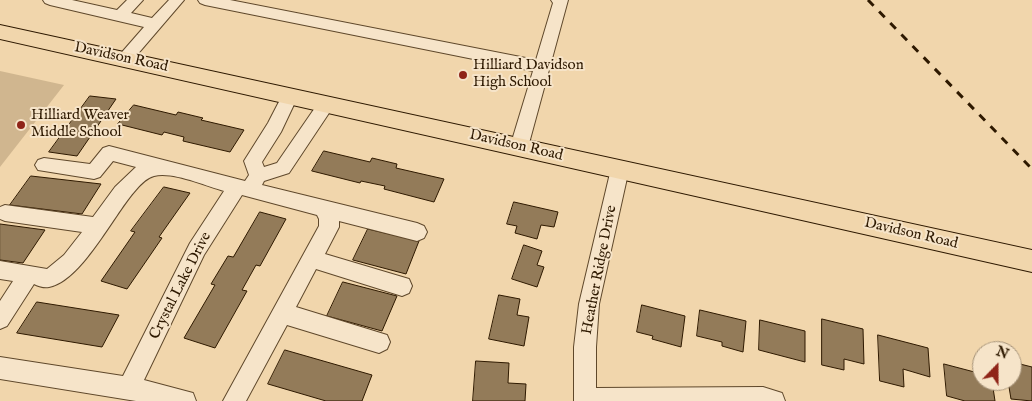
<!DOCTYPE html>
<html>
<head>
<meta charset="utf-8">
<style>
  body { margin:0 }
  #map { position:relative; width:1032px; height:401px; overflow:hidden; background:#f1d6ac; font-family:"IM FELL English",serif }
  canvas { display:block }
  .north { position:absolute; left:972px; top:341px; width:50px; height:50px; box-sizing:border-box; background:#f6e4c9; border:1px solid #a69379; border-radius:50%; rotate:22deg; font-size:14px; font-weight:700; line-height:20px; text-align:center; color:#2e1900 }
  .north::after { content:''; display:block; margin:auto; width:18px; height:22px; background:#8f2418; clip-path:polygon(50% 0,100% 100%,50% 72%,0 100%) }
</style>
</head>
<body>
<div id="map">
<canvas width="1032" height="401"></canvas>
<div class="north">N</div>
</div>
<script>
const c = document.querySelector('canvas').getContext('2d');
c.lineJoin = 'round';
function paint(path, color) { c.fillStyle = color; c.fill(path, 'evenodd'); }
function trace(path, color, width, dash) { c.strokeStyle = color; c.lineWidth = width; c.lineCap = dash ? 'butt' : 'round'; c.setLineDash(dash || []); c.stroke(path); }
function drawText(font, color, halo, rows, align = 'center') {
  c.font = font + ' "IM FELL English",serif'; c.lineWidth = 4; c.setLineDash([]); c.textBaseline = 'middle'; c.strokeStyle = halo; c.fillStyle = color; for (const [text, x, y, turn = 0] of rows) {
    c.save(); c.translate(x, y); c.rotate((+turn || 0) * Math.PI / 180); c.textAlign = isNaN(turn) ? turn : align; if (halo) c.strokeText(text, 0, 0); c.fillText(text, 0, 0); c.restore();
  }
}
paint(new Path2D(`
  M0 71 64 85 0 167Z`), '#d0b68f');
const building = new Path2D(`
  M90 96 116 99 77 156 49 152Z
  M134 105 176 115 178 112 203 118 201 120 244 130 230 152 183 141 184 137 164 132 162 135 118 124Z
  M324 151 370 162 372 158 397 164 396 168 444 179 434 202 384 189 385 186 361 181 360 183 312 171Z
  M31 176 101 184 82 214 10 205Z
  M164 187 190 193 159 237 162 238 127 289 101 281 135 232 131 231Z
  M514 202 558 212 554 227 541 225 537 239 515 233 517 226 507 224Z
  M260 212 286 219 260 266 256 265 242 290 247 291 215 348 184 338 215 285 211 284 228 256 233 257Z
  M0 224 45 230 23 263 0 260Z
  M368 229 419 241 406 274 353 260Z
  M524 245 542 251 537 265 544 267 537 287 512 279Z
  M343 282 397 296 382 331 327 316Z
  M499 295 520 299 517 315 529 317 524 346 489 339Z
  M37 302 119 315 102 347 17 333Z
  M642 305 685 316 681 347 652 339 653 336 637 332Z
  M700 310 746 321 743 352 722 346V342L697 336Z
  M822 319 863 329 864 364 844 359V370L822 365Z
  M760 320 805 331V362L759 350Z
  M878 335 928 348 930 377 903 369 904 387 880 381Z
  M285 350 372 375 362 401H326L268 384Z
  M476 361 509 363 508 383 526 384 525 401H473Z
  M1012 362 1032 367V401L1011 399 1008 381H1012Z
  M944 364 982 374V381H992L995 401H965L947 396Z`);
paint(building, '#937b59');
trace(building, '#2e1900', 1);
const minor = new Path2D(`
  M43 0H72L117 10 127 0H143L131 13 152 18 169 0H184L130 63 124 65 118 63 116 59 144 27 50 5 45 3Z
  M198 0H230L536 60 553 3 551 0H568L528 147 525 152 519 154 513 152 510 147 533 71 205 5 200 3Z
  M290 90 296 92 298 96 281 132 262 162 264 167 277 163 321 99 327 98 333 99 335 104 289 173 264 181 262 185 417 223 424 226 427 232 424 238 417 241 339 221V227L325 254 409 279 412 286 409 293 402 296 316 269 296 307 387 335 390 342 387 349 379 353 287 325 246 401H223L319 226V219L317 215 242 195 204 255 144 380 193 393 196 401H136L0 379V357L123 376 190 243 224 191C206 186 172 171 154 176 146 178 139 186 134 192 113 216 81 281 49 287 44 288 38 286 34 284L7 326 0 329V301L13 281 0 279V261L47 269 64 255 82 232 5 221 0 219V207L5 205 93 217 115 187 136 167 113 161 100 177 94 179 38 170 35 165 38 160 44 158 90 164 103 148 109 146 245 181 249 175 244 161 268 123 284 92Z
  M620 162 626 164 629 169 599 304 596 347V388L763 387 782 393 785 401H574V347L579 304 611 169 614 164Z`);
const major = new Path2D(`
  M0 25 1032 250V272L0 39Z`);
trace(minor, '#5f482b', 2);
trace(major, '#2e1900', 2);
paint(minor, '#f6e4c9');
paint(major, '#f1d6ac');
trace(new Path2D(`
  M868 0 1032 169`), '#2e1900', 3, [8, 8]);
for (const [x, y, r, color] of [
  [463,75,5,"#8f2418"],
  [21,125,5,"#8f2418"]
]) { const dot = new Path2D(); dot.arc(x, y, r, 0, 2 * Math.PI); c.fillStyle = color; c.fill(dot); trace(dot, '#f6e4c9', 2); }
drawText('15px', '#2e1900', '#f6e4c9', [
  ["Davidson Road",121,58,12],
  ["Davidson Road",516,146,13],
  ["Davidson Road",911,234,13],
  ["Heather Ridge Drive",600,270,-79],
  ["Crystal Lake Drive",181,286,-63]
]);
drawText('15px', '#2e1900', '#f6e4c9', [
  ["Hilliard Davidson",473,66],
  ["High School",473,83],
  ["Hilliard Weaver",31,116],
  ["Middle School",31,133]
], 'left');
</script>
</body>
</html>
